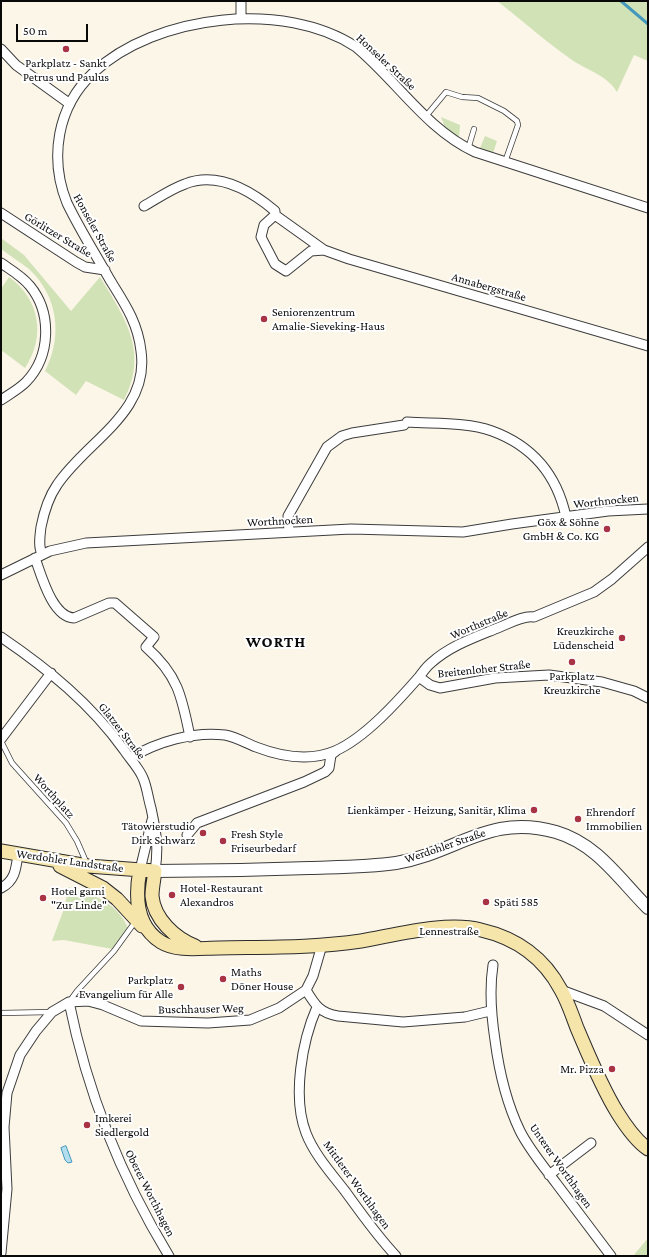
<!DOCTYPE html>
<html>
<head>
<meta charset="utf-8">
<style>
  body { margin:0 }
  #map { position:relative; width:649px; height:1257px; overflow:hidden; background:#fcf6e9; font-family:"Crimson Pro",serif }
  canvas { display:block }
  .frame { position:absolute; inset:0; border:2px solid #090909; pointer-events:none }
  .scale { position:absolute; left:16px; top:24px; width:72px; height:18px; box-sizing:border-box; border:2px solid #090909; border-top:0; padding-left:5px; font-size:12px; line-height:14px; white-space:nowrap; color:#090909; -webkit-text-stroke:3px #fff; paint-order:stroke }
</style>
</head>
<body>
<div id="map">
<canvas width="649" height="1257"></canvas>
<div class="frame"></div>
<div class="scale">50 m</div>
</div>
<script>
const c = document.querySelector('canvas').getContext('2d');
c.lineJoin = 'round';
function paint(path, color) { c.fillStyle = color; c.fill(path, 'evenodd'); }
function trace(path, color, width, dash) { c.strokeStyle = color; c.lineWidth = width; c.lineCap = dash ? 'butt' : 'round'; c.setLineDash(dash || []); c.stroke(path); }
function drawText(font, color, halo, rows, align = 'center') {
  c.font = font + ' "Crimson Pro",serif'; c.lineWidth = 4; c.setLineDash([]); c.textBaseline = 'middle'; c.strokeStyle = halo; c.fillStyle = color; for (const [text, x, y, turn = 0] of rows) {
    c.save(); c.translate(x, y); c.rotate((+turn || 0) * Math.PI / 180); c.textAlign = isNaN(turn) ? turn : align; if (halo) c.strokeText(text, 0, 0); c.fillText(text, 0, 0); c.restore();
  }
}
paint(new Path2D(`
  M497 1H648V61L634 55 617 92C607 75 588 71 572 60 546 42 522 20 497 1Z
  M441 117 460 125 459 138 445 127Z
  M485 136 497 141 493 153 480 148Z
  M1 238 24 255 71 311 100 277C125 318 149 352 124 400L86 381 76 395 45 371C63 336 58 296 29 269 20 262 10 256 1 249Z
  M9 277C40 299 46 337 25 368L1 350V289Z
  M68 887C91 893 118 903 128 928L112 949 64 940 52 941 65 906Z
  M648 1238V1256H633Z`), '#d2e2b7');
const water = new Path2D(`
  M66 1146 72 1162 68 1163 65 1160 61 1148Z`);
paint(water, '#b3deee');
trace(water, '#4398bc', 1);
trace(new Path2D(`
  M621 1 648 24`), '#4398bc', 3);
const service = new Path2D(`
  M426 116 446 92 462 97 478 98 504 111 517 121 518 125 505 162
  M468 149 474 129
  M1 741 12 763 66 823 77 841 87 864
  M69 1002 77 991 114 951 135 922
  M1 1013 51 1012`);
const minor = new Path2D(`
  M241 1V16
  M1 49 16 65 70 104
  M144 206C158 198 171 189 185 184 218 171 250 190 275 211V215
  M1 213 76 262 85 267 105 270
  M324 250 311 251 286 271 275 264 261 237 264 225 275 215 324 250 349 259 648 346
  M1 263C11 270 22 276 30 286 52 313 51 356 26 382 19 389 10 394 1 400
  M407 422C434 424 466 422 492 431 533 446 557 475 566 517
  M289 532 288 516 327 447 342 436 352 433 404 425
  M42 554C38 546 40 536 41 527 44 512 48 498 57 485 86 441 150 413 141 351 138 323 125 304 110 280 96 255 80 230 67 203 49 158 57 107 93 73 156 14 285 0 356 47 397 81 426 129 475 152L648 208
  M35 558C41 574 52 617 74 618L109 603H115L154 637 146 647C178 675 182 697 190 737
  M1 575 50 551 86 543 351 529 463 532 512 524 608 511 648 509
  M1 637C48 669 91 704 124 750 130 759 139 768 143 778 147 787 148 798 151 808 156 832 159 846 155 871
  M419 677 430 685 440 688 495 678 549 675 602 682 634 691 648 698
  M1 739 51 673
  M130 758C157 742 193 731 225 735 236 737 246 743 256 747 282 757 309 762 335 751 365 738 398 701 419 677 423 672 426 667 431 663 451 645 476 637 500 627 510 623 524 615 534 617L594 592 612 579 648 547
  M187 835 197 823 304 782 325 772 329 768 331 755 336 751
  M140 870 152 820
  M1 888C15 881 16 869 18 854
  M493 965C489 991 491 1014 495 1040 499 1071 506 1102 520 1131 529 1149 544 1167 556 1183 575 1208 593 1232 611 1256
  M306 990C315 1005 320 1013 338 1016L403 1022 465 1017 490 1011
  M561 990 604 1006 648 1035
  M69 1002C87 1091 122 1179 169 1256
  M317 1007C302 1041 292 1097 306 1133 314 1154 331 1173 345 1191 361 1213 377 1236 396 1256
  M549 1175 591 1143
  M1 1253 7 1189 4 1127 7 1093 20 1055 36 1031 52 1012 69 1002 88 1001 103 1005 141 1021 208 1023 250 1020 279 1008 306 990 313 976 322 945`);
const tertiary = new Path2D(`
  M155 871C206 871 258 870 309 868 338 867 368 867 396 863 457 853 489 813 556 832 597 844 619 879 648 908`);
const secondary = new Path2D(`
  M1 851 88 866 155 871C154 879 152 888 152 896 154 919 175 938 195 946
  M60 866 103 888 117 899 142 926
  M140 870C135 896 136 926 161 942 177 952 201 948 219 948 266 947 314 948 361 941 396 935 446 921 481 930 516 938 544 958 561 990 568 1002 572 1015 577 1028 589 1056 601 1086 617 1112 625 1125 635 1140 648 1149`);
trace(service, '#3c3c3c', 6);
trace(minor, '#3c3c3c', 11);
trace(tertiary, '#3c3c3c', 14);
trace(secondary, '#2b2b2b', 15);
trace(service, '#fff', 4.5);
trace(minor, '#fff', 9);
trace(tertiary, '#fff', 12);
trace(secondary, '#f5e5ab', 13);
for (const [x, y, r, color] of [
  [66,49,4,"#a83344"],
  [264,319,4,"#a83344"],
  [607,529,4,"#a83344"],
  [622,638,4,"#a83344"],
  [572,662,4,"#a83344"],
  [534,810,4,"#a83344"],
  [578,819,4,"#a83344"],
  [203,833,4,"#a83344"],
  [223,841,4,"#a83344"],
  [172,895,4,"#a83344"],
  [43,898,4,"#a83344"],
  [486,902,4,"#a83344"],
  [223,979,4,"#a83344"],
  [181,987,4,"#a83344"],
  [612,1069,4,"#a83344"],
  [87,1125,4,"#a83344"]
]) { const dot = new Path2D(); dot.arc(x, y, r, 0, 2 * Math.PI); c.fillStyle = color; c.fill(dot); trace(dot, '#fff', 1.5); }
drawText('12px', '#090909', '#fff', [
  ["Honseler Straße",386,62,43],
  ["Honseler Straße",95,228,61],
  ["Görlitzer Straße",58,235,31],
  ["Annabergstraße",489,287,16],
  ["Worthnocken",606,501,-6],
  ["Worthnocken",280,521,-3],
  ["Worthstraße",479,624,-23],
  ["Breitenloher Straße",484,669,-6],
  ["Glatzer Straße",122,731,52],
  ["Worthplatz",54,796,48],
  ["Werdohler Straße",445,846,-19],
  ["Werdohler Landstraße",70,861,8],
  ["Lennestraße",449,931],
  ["Buschhauser Weg",201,1009,-1],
  ["Unterer Worthhagen",561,1166,55],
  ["Mittlerer Worthhagen",357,1185,54],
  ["Oberer Worthhagen",150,1193,63]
]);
drawText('12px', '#090909', '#fff', [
  ["Parkplatz - Sankt",66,63,"center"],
  ["Petrus und Paulus",66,77,"center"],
  ["Seniorenzentrum",272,312],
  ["Amalie-Sieveking-Haus",272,326],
  ["Göx & Söhne",599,522,"right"],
  ["GmbH & Co. KG",599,536,"right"],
  ["Kreuzkirche",614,631,"right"],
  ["Lüdenscheid",614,645,"right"],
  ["Parkplatz",572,676,"center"],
  ["Kreuzkirche",572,690,"center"],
  ["Lienkämper - Heizung, Sanitär, Klima",526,810,"right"],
  ["Ehrendorf",586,812],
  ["Immobilien",586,826],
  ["Tätowierstudio",195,826,"right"],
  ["Dirk Schwarz",195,840,"right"],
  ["Fresh Style",231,834],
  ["Friseurbedarf",231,848],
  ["Hotel-Restaurant",180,888],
  ["Alexandros",180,902],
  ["Hotel garni",51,891],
  ["\"Zur Linde\"",51,905],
  ["Späti 585",494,902],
  ["Maths",231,972],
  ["Döner House",231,986],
  ["Parkplatz",173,980,"right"],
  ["Evangelium für Alle",173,994,"right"],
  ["Mr. Pizza",604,1069,"right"],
  ["Imkerei",95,1118],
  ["Siedlergold",95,1132]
], 'left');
c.letterSpacing = '1px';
drawText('bold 16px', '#090909', '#fff', [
  ["WORTH",276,642]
]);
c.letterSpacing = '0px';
</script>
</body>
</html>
